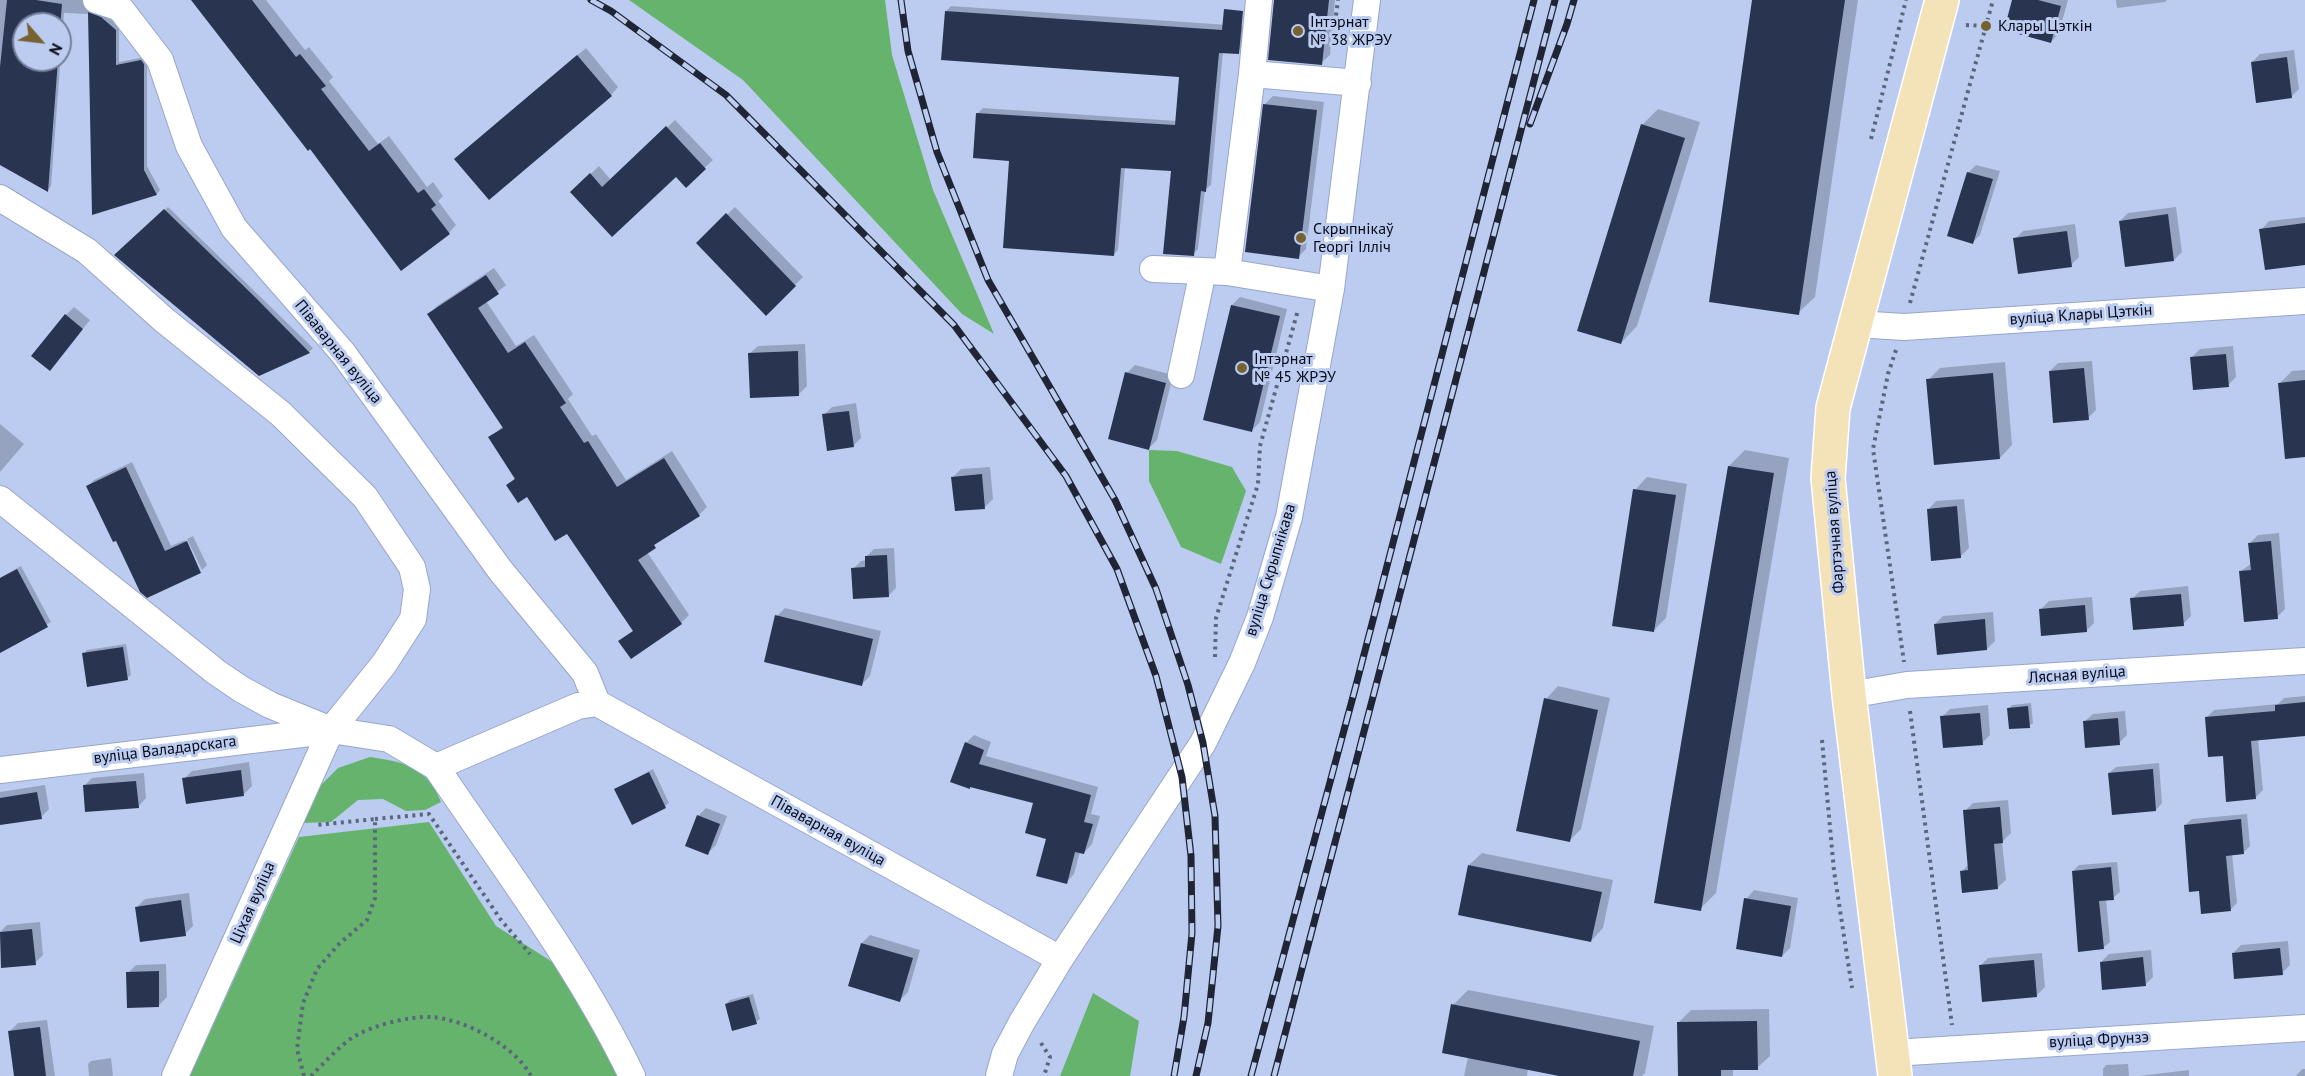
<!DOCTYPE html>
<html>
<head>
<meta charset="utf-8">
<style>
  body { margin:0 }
  #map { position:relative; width:2305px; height:1076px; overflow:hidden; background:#bcccf0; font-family:"PT Sans",sans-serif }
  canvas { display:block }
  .north { position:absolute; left:12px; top:12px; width:60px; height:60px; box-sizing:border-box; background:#bcccf0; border:2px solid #747f99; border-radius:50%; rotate:118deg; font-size:16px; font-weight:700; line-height:24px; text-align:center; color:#070b17 }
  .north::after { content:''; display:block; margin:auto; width:21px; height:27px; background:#766130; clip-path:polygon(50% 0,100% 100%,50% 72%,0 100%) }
</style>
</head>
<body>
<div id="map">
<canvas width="2305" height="1076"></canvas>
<div class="north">N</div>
</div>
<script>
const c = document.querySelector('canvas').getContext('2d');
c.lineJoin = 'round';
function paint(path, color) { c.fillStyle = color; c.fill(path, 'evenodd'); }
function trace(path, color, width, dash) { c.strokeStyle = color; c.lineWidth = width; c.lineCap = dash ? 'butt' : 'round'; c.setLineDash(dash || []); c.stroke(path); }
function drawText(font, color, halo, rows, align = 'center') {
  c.font = font + ' "PT Sans",sans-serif'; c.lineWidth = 6; c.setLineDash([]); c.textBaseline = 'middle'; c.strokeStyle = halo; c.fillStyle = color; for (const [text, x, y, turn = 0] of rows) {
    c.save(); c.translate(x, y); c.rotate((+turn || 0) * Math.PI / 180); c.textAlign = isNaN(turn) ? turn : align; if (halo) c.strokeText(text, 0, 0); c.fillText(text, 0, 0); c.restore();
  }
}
paint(new Path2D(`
  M629 0H885L892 55 933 190 994 334 962 314 743 80Z
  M1149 450 1177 451 1232 467 1246 491 1221 564 1181 547 1149 481Z
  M370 757C405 762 427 767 441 802L425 810 406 811 383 799 358 800 331 822 301 823 316 790 338 768Z
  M429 822 496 926 554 963 582 1002 621 1076H190L299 837Z
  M1093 993 1139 1021 1130 1076H1060Z`), '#65b36d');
paint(new Path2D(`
  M0 0H86L119 26V62L145 57 147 60V166L160 190 157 194 93 213 89 14 64 13 51 186 48 190 0 163ZM24 24H60V60H24Z
  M202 0H266L305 50 309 47 333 77 329 81 378 144 389 136 427 187 433 182 443 196 438 201 456 225 449 233Z
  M1276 0H1335L1330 55 1321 63Z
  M1754 0H1858L1815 297 1798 313Z
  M2014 0H2068L2059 33 2051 42Z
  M2116 0H2167L2165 2 2117 8Z
  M951 6 1243 26 1242 47 1237 52 1223 51 1211 185 1205 190 1198 249 1193 254 1172 170 1125 167 1118 250 1113 255 1011 159 978 113 983 108 1177 121 1181 75 946 11Z
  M586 48 618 87 611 95 464 151Z
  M2294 50 2299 89 2291 97 2252 62 2260 54Z
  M1273 96 1324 102 1306 249 1298 257 1265 104Z
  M1658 109 1700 122 1637 326 1621 343 1642 125Z
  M675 120 713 160 686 185 676 175 612 235 572 192 599 166 611 180Z
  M1976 165 2000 171 1980 235 1972 243 1968 173Z
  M168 207 313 348 309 352 259 374 117 255Z
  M735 207 803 277 766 314 698 243Z
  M2176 207 2182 252 2174 260 2120 221 2128 213Z
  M2305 217V264L2261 230 2269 221Z
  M2075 224 2079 257 2071 265 2015 239 2023 231Z
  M494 268 506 285 486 301 516 346 534 335 573 394 568 399 592 436 596 434 626 480 672 451 707 507 699 515 662 538 647 552 689 615 681 623 620 642 634 630 567 531 527 495 508 485 516 477 490 438 503 426 429 314 437 306Z
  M1240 297 1287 309 1260 422 1252 430 1232 305Z
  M74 307 90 320 57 361 66 315Z
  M805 344 807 386 799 394 749 354 758 346Z
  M2233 346 2236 377 2228 385 2192 357 2200 349Z
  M2092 361 2096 410 2088 418 2050 371 2058 363Z
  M2005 362 2012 445 2000 458 1928 380 1940 368Z
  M1135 365 1173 375 1157 440 1149 448 1127 373Z
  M2305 370V456L2280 383 2292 371Z
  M856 403 861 438 853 446 824 415 832 407Z
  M0 424 24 444 0 472Z
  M1745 450 1789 458 1716 893 1700 909 1729 466Z
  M132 462 171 546 185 540 199 571H201L147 596 88 486 94 480Z
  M990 467 993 499 985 507 953 477 961 469Z
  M1647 477 1687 484 1666 618 1654 630 1635 490Z
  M1964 499 1969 548 1960 557 1928 510 1936 501Z
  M2279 533 2285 609 2277 617 2241 571 2252 563 2250 543 2258 535Z
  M193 536 207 565 202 570 187 539Z
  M894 548 896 588 888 596 853 569 861 561 866 560V557L874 549Z
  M21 566 51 622 4 649 0 641V578Z
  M2188 586 2191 616 2183 624 2132 599 2140 591Z
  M2092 597 2094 623 2086 631 2041 609 2049 601Z
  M785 608 881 631 870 676 862 684 777 616Z
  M1993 612 1995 641 1987 649 1935 624 1943 616Z
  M126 644 131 675 127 678 84 654 87 650Z
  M1558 686 1610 698 1581 829 1569 841 1546 699Z
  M2305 696V735L2258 739 2263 790 2255 798 2225 754 2206 718 2214 710 2278 704 2284 698Z
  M2031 703 2033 723 2029 726 2009 709 2012 705Z
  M1988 705 1990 735 1982 743 1942 717 1950 709Z
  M2125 711 2127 735 2119 743 2084 722 2093 714Z
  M974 735 991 742 986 756 1098 787 1091 814 1100 816 1092 844 1084 853 1080 852 1074 874 1066 883 1035 802 971 785 966 743Z
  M249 762 252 786 244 794 184 779 192 771Z
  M2159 763 2162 803 2156 810 2109 773 2116 767Z
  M653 769 669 803 665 806 616 789Z
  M144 773 146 798 138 807 84 786 92 778Z
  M45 785 49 809 41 817 0 824V792Z
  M2008 800 2011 833 2002 842 2006 880 1997 888 1961 872 1969 864 1965 811 1973 803Z
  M706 808 727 816 716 845 708 853 698 816Z
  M2247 814 2250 846 2243 853 2232 854 2237 903 2231 909 2200 889 2185 825 2192 819Z
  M1482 853 1613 880 1603 928 1591 941 1469 865Z
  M2117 862 2120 892 2113 898 2106 899 2110 942 2103 948 2073 871 2079 865Z
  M1754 890 1798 898 1790 948 1782 956 1746 899Z
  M189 893 193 926 185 934 137 907 145 899Z
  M40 922 43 955 35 963 2 967 0 932 7 925Z
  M870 935 920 950 908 992 900 1000 862 943Z
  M2288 941 2290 965 2282 973 2233 953 2241 945Z
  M2151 950 2153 977 2145 985 2101 962 2109 954Z
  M2042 953 2045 987 2037 995 1980 966 1988 958Z
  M166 964 167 997 159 1005 128 973 136 965Z
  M1468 990 1654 1026 1645 1073 1642 1076H1567L1528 1068 1527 1076H1464L1468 1057 1453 1005Z
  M753 994 760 1019 756 1022 726 1004 730 1000Z
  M1769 1009 1770 1056 1757 1068H1733V1076H1679L1678 1023 1691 1010Z
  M47 1020 55 1076H16L10 1031 18 1023Z
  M111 1058 113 1076H89L88 1064 91 1061Z
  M2128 1064 2129 1076H2103V1069L2106 1065Z
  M2302 1069H2305V1076H2296Z
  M2189 1070V1076H2139Z`), '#0003');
paint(new Path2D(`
  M7 0H36L62 4 60 28V24H24V60H58L48 192 0 165V67Z
  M191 0H252L296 57 300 54 326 86 321 89 369 151 380 143 418 193 424 189 436 205 431 209 450 234 401 271 310 149 308 151Z
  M1274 0H1329L1322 65 1268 60Z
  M1752 0H1845L1799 315 1709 302Z
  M2012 0H2038L2061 6 2051 43 2004 30Z
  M1224 9 1243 11 1239 54 1219 53 1206 192 1201 191 1194 256 1163 254 1171 171 1121 168 1114 256 1003 248 1009 161 973 158 976 113 1175 125 1179 77 941 60 945 11 1222 30Z
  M88 12 101 17 116 30V65L141 60 144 64V170L157 195 92 215Z
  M577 55 612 96 489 200 454 159Z
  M2287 57 2292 98 2256 103 2251 62Z
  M1263 104 1317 110 1299 259 1245 252Z
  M1641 124 1685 138 1621 344 1577 331Z
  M666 126 706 169 686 188 676 177 612 237 570 192 590 173 602 187Z
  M1967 172 1993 179 1973 244 1947 236Z
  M164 209 256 298 310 353 259 376 114 255Z
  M726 213 796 286 766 316 696 243Z
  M2168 214 2174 261 2125 267 2119 221Z
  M2305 223V265L2265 270 2259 229Z
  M2067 231 2072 267 2018 274 2013 238Z
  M486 275 499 294 478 308 508 353 525 342 566 403 560 407 584 443 588 441 617 487 664 458 700 516 654 545 656 548 638 560 682 624 631 659 618 641 633 631 567 534 555 541 527 497 518 503 506 485 515 479 488 437 503 428 427 314Z
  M1231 305 1280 316 1252 432 1203 420Z
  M65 314 83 329 50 371 31 356Z
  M798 351 799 396 750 398 748 353Z
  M2226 354 2229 387 2193 390 2190 357Z
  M2084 368 2089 420 2053 423 2049 371Z
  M1125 372 1166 383 1149 450 1108 439Z
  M1993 373 2000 459 1934 465 1926 379Z
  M2305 380V457L2285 459 2278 383Z
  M849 411 854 447 827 451 822 414Z
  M1728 466 1774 473 1701 911 1654 903Z
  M126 467 165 551 187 541 201 573 147 598 140 592 116 541 113 542 86 486Z
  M982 474 985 509 955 511 951 477Z
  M1633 489 1676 495 1654 632 1612 626Z
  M1957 506 1961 558 1931 561 1927 509Z
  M2271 541 2278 619 2244 622 2239 571 2251 570 2248 543Z
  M887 555 889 597 853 599 851 568 865 567V556Z
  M17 569 48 627 0 653V578Z
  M2181 594 2184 626 2133 630 2130 598Z
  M2085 605 2087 632 2041 636 2039 609Z
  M775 615 873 639 862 686 764 662Z
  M1985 619 1987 650 1937 655 1934 624Z
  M123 647 128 680 87 687 82 653Z
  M1544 698 1598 710 1570 842 1516 831Z
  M2305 702V736L2251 741 2256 799 2226 802 2223 756 2208 757 2205 717 2275 711V705Z
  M2028 706 2030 728 2009 729 2007 708Z
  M1980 713 1983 745 1943 748 1940 716Z
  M2118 718 2120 745 2085 748 2083 721Z
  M965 742 984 750 979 764 1091 795 1084 822 1093 824 1084 854 1075 852 1067 884 1036 876 1046 839 1025 833 1033 803 970 787V789L950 782Z
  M2153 769 2156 811 2112 815 2108 773Z
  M241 770 244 796 186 804 182 778Z
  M649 772 666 808 632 825 614 789Z
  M136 781 139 808 85 812 83 785Z
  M37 792 42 819 0 825V798Z
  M2000 807 2003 843 1994 844 1998 889 1962 893 1960 871 1968 870 1963 810Z
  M697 815 720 824 708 855 685 846Z
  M2241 819 2244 854 2226 856 2231 911 2201 914 2199 891 2189 892 2184 825Z
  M1468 865 1602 892 1591 942 1458 915Z
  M2111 867 2114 900 2099 901 2104 949 2078 952 2072 871Z
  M1744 898 1791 906 1782 957 1736 949Z
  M181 900 186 936 140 942 135 907Z
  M32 929 36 965 1 968 0 932Z
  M861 943 913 958 900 1002 848 986Z
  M2280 948 2283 975 2234 979 2232 953Z
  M2143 957 2146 986 2102 990 2100 962Z
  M2034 960 2037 997 1982 1002 1979 965Z
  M159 971V1007L127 1008 126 972Z
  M749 997 757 1024 732 1031 725 1004Z
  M1451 1004 1640 1041 1633 1076H1559L1442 1053Z
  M1757 1021 1758 1070H1721V1076H1678L1677 1022Z
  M40 1027 46 1076H14L8 1031Z`), '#283450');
const minor = new Path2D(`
  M96 0 120 8 160 60 189 146 234 228 343 353 500 570 585 673 597 703 1060 959
  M1259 0 1252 74 1358 83
  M0 198 87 251 164 320 281 414 365 497 412 567 417 589 413 619 384 664 331 730 175 1076
  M1153 269 1227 272 1331 289
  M1227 272 1252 74
  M1856 324 1904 327 2305 301
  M1181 375 1203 271
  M0 499 216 672 241 689 270 705 331 730 389 739 436 767 578 706 597 703
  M1849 695 1907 685 2305 661
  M436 767C504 868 579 966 632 1076
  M0 770 327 731
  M1892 1053 2305 1028
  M999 1076 1005 1054 1022 1022 1060 959 1203 743 1242 663 1260 617 1289 517 1331 289 1367 0`);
const major = new Path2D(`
  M1895 1076 1849 695 1828 478 1833 408 1942 0`);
trace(minor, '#97a6c9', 28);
trace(major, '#fff', 36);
trace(new Path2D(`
  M1335 23 1338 0
  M1966 25 1986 26
  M1871 139 1906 0
  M1910 303 1993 0
  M1896 350 1888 374 1873 449 1904 662
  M1215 657 1216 618 1258 484 1260 446 1298 310
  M1910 711 1952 1025
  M1822 740 1834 871 1852 988
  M375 819 429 814 501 920 530 954
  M1041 1043 1050 1057 1044 1076
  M304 1076 297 1049 303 1003 317 969 339 944 367 920 375 898V819L317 825
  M311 1076C324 1063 339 1046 355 1036 374 1025 409 1016 431 1017 465 1019 515 1046 531 1076`), '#5b657c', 4, [3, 4.5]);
trace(minor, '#fff', 26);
trace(major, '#f4e2b9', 33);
const rail = new Path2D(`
  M591 0 611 11 726 95 954 325 1066 476 1117 569 1156 676 1182 777 1191 856 1192 933 1184 1017 1174 1076
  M901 0 908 51 937 152 988 280 1115 500 1156 589 1188 685 1203 743 1215 816 1218 926 1208 1023 1196 1076
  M1530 124 1567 24 1574 0
  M1251 1076 1354 693 1534 0
  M1274 1076 1555 0`);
trace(rail, '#1f2534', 7);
trace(rail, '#bcccf0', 4.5, [14]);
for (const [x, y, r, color] of [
  [1986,26,6,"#766130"],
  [1298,31,6,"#766130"],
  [1301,238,6,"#766130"],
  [1242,368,6,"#766130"]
]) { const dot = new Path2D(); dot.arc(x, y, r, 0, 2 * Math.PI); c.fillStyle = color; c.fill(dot); trace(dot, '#bcccf0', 2); }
drawText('16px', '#070b17', '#bcccf0', [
  ["Інтэрнат",1310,22],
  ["№ 38 ЖРЭУ",1310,40],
  ["Клары Цэткін",1998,26],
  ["Скрыпнікаў",1313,229],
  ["Георгі Ілліч",1313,247],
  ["Інтэрнат",1254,359],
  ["№ 45 ЖРЭУ",1254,377]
], 'left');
drawText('16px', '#070b17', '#bcccf0', [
  ["вуліца Клары Цэткін",2081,315,-4],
  ["Піваварная вуліца",338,352,51],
  ["Фартэчная вуліца",1835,532,-94],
  ["вуліца Скрыпнікава",1271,570,-73],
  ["Лясная вуліца",2077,675,-4],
  ["вуліца Валадарскага",165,750,-7],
  ["Піваварная вуліца",828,831,29],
  ["Ціхая вуліца",253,903,-66],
  ["вуліца Фрунзэ",2099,1040,-3]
]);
</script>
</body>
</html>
